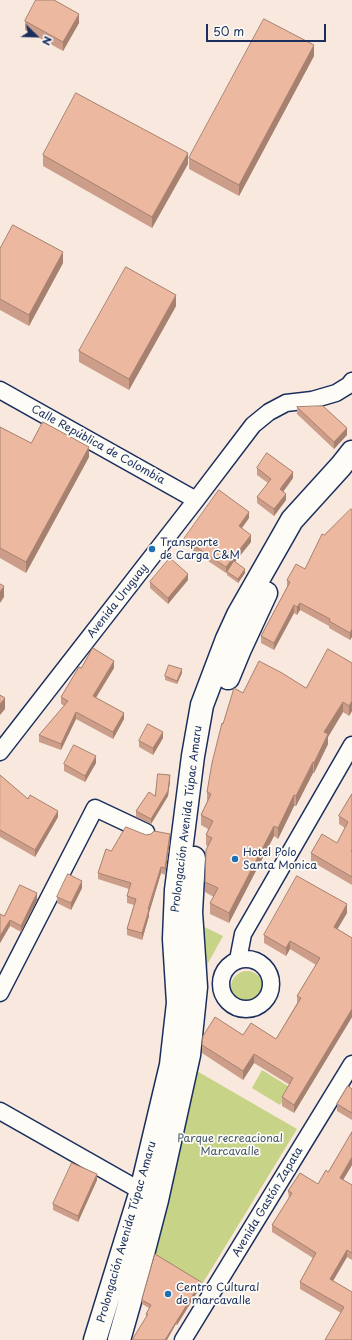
<!DOCTYPE html>
<html>
<head>
<meta charset="utf-8">
<style>
  body { margin:0 }
  #map { position:relative; width:352px; height:1340px; overflow:hidden; background:#f8e8dd; font-family:"Playpen Sans",sans-serif }
  canvas { display:block }
  .north { position:absolute; left:16px; top:16px; width:40px; height:40px; -webkit-text-stroke:3px #fdfcf7; paint-order:stroke; rotate:113deg; font-size:11px; font-weight:700; line-height:16px; text-align:center; color:#1b2f5e }
  .north::after { content:''; display:block; margin:auto; width:14px; height:18px; background:#1b2f5e; clip-path:polygon(50% 0,100% 100%,50% 72%,0 100%) }
  .scale { position:absolute; left:206px; top:24px; width:120px; height:18px; box-sizing:border-box; border:2px solid #1b2f5e; border-top:0; padding-left:5px; font-size:12px; line-height:14px; white-space:nowrap; color:#1b2f5e; -webkit-text-stroke:3px #fdfcf7; paint-order:stroke }
</style>
</head>
<body>
<div id="map">
<canvas width="352" height="1340"></canvas>
<div class="north">N</div>
<div class="scale">50 m</div>
</div>
<script>
const c = document.querySelector('canvas').getContext('2d');
c.lineJoin = 'round';
function paint(path, color) { c.fillStyle = color; c.fill(path, 'evenodd'); }
function trace(path, color, width, dash) { c.strokeStyle = color; c.lineWidth = width; c.lineCap = dash ? 'butt' : 'round'; c.setLineDash(dash || []); c.stroke(path); }
function drawText(font, color, halo, rows, align = 'center') {
  c.font = font + ' "Playpen Sans",sans-serif'; c.lineWidth = 3.5; c.setLineDash([]); c.textBaseline = 'middle'; c.strokeStyle = halo; c.fillStyle = color; for (const [text, x, y, turn = 0] of rows) {
    c.save(); c.translate(x, y); c.rotate((+turn || 0) * Math.PI / 180); c.textAlign = isNaN(turn) ? turn : align; if (halo) c.strokeText(text, 0, 0); c.fillText(text, 0, 0); c.restore();
  }
}
paint(new Path2D(`
  M202 926 223 936 208 963 205 979Z
  M231 987a16 16 0 1 1 32 0a16 16 0 1 1-32 0Z
  M195 1070 297 1129 201 1286 151 1256 177 1166Z
  M262 1070 291 1088 280 1105 252 1088Z`), '#c7d386');
const minor = new Path2D(`
  M0 390 196 500
  M0 752 196 500 253 425 269 412 286 403 312 400 336 393 349 385 352 381
  M221 984a25 25 0 1 1 50 0a25 25 0 1 1-50 0Z
  M238 960 243 934 352 745
  M0 993 95 808 146 832
  M0 1111 141 1191
  M183 1340 352 1064`);
const secondary = new Path2D(`
  M228 678 240 649 266 593
  M95 1340 141 1191 171 1065 178 1003 174 939 176 890 193 756 202 705 227 639 238 615 292 520 341 466 352 452
  M119 1340 138 1273 157 1200 189 1055 196 987 191 912 194 858`);
trace(minor, '#1b2f5e', 19);
trace(secondary, '#1b2f5e', 25);
trace(minor, '#fdfcf7', 16);
trace(secondary, '#fdfcf7', 22);
paint(new Path2D(`
  M25 21 79 23 63 51 25 30Z
  M314 56 239 196 189 169V158Z
  M43 155 188 164 152 228 43 166Z
  M0 249 63 263 29 326 0 310Z
  M176 306 129 390 79 362V351Z
  M297 407 347 435 334 449 297 414Z
  M0 427 31 443 89 457 26 573 0 558Z
  M257 468 293 478 283 492 286 500 274 516 257 503V497L268 483 257 475Z
  M352 510V637L350 640 329 628V626L300 610 297 615 294 613 274 650 261 643V636L287 587V580L305 569 324 535Z
  M249 518 242 528 251 542 235 562 245 573 238 583 227 575V572L226 573 184 545V539Z
  M188 580 168 604 150 588V582Z
  M352 663V711L349 716 343 712 328 737V744L314 773H313L296 806H294L278 839 274 836 229 923 210 914V903L214 897 205 892V882L208 847 206 845V835L208 829 201 825V815L207 802V792L223 724 243 693 306 688Z
  M81 668H114L96 698 124 719 113 739 76 719 61 750 39 742V735L65 706 61 704V697Z
  M182 673 177 684 165 680V676Z
  M163 738 153 755 139 747V741Z
  M96 763 85 782 64 771V764Z
  M0 775 28 799 58 817 35 857 0 837Z
  M170 781 168 796 151 824 136 817V811L155 796Z
  M352 794V885L311 861V853L337 843 345 828 339 824V816Z
  M146 835 170 841 165 875 161 873 149 913V916L142 940 127 935V929L134 905 127 903V896L129 889 98 879V873L111 851Z
  M82 888 71 910 57 903V897Z
  M37 900 21 932 10 926 0 943V914L4 916Z
  M347 913 337 929 352 938V1017L294 1113 282 1106V1097L290 1085 254 1063 243 1080 202 1053V1045L243 1035 276 1039 297 1003V996L316 965 290 949 286 956 264 943V935Z
  M352 1089V1120L337 1111V1104Z
  M352 1165 343 1180 352 1185V1260L347 1257 333 1281 352 1292V1340L341 1313 300 1289V1282L313 1258 272 1232V1225L289 1199 288 1191 318 1184 328 1172Z
  M97 1180 78 1222 53 1210V1204Z
  M201 1286 177 1325 146 1316V1314L149 1308 142 1304V1300Z`), '#cc9e8a');
paint(new Path2D(`
  M79 14V23L63 51V42Z
  M314 45V56L239 196V185Z
  M188 153V164L152 228V217Z
  M63 252V263L29 326V315Z
  M176 295V306L129 390V379Z
  M347 428V435L334 449V442Z
  M89 447V457L26 573V562Z
  M293 472V478L280 496V489Z
  M286 494V500L274 516V509Z
  M249 512V518L239 532V526Z
  M251 535V542L226 573V567Z
  M245 569V573L238 583V579Z
  M188 574V580L168 604V598Z
  M4 586V597L0 603V592Z
  M300 603V610L297 615V607Z
  M294 605V613L274 650V643Z
  M352 629V637L350 640V633Z
  M114 661V668L93 702V696Z
  M182 669V673L177 684V681Z
  M5 698V709L0 715V704Z
  M352 701V711L349 716V706Z
  M343 702V712L328 737V744L314 773V763L324 732Z
  M76 712V719L61 750V744Z
  M124 713V719L113 739V732Z
  M163 732V738L153 755V748Z
  M96 756V763L85 782V776Z
  M313 762V773L296 806V796Z
  M170 775V781L168 796 151 824V819Z
  M294 795V806L278 839V828Z
  M58 811V817L35 857V850Z
  M274 826V836L229 923V913Z
  M170 834V841L165 875V868Z
  M161 867V873L149 913V916L142 940V933Z
  M82 881V888L71 910V903Z
  M37 893V900L21 932V926Z
  M347 904V913L334 935V927Z
  M10 920V926L0 943V936Z
  M290 941V949L286 956V948Z
  M352 1009V1017L294 1113V1105Z
  M254 1054V1063L243 1080V1071Z
  M352 1157V1165L340 1185V1178Z
  M97 1174V1180L78 1222V1216Z
  M347 1250V1257L330 1286V1279Z
  M201 1282V1286L177 1325V1321Z
  M176 1320V1324L167 1340H165Z`), '#a68170');
const building = new Path2D(`
  M36 0H54L79 14 63 42 25 21Z
  M264 19 314 45 239 185 189 158Z
  M76 93 188 153 152 217 43 155Z
  M13 225 63 252 29 315 0 299V249Z
  M126 267 176 295 129 379 79 351Z
  M323 406 347 428 334 442 297 407Z
  M43 422 89 447 26 562 0 548V427L31 443Z
  M267 453 293 472 280 489 286 494 274 509 257 497 271 479 257 468Z
  M219 490 249 512 239 526 251 535 226 567 184 539Z
  M351 509 352 510V629L350 633 329 621 330 619 300 603 297 607 294 605 274 643 261 636 290 582 287 580 296 564 305 569 322 534 324 535Z
  M170 558 188 574 168 598 150 582Z
  M234 561 245 569 238 579 227 572Z
  M0 584 4 586 0 592Z
  M93 648 114 661 93 696 124 713 113 732 76 712 61 744 39 735 68 701 61 697 79 667 81 668Z
  M328 649 352 663V701L349 706 343 702 324 732 328 734 314 763 313 762 296 796 294 795 278 828 274 826 229 913 210 903 218 888 205 882 206 850 212 838 206 835 213 821 201 815 211 794 207 792 212 763 222 723 223 724 234 688 243 693 259 661 282 673 306 688Z
  M169 665 182 669 177 681 165 676Z
  M0 695 5 698 0 704Z
  M148 724 163 732 153 748 139 741Z
  M74 745 96 756 85 776 64 764Z
  M158 774 170 775 168 791 151 819 136 811 149 792 155 796Z
  M0 775 28 799 30 795 58 811 35 850 0 830Z
  M352 794V850L351 851H352V877L311 853 322 834 337 843 348 822 339 816Z
  M126 827 146 835 151 834 154 831 170 834 165 868 161 867 148 909 149 910 142 933 127 929 136 899 127 896 131 883 98 873 106 849 111 851Z
  M68 874 82 881 71 903 57 897Z
  M297 876 347 904 334 927 352 938V1009L294 1105 282 1097 293 1078 254 1054 243 1071 202 1045 203 1036 215 1017 243 1035 251 1023 276 1039 301 998 297 996 320 958 290 941 286 948 264 935Z
  M20 885 37 893 21 926 10 920 0 936V914L4 916Z
  M348 1086 352 1089V1113L337 1104Z
  M352 1132V1157L340 1178 352 1185V1253L347 1250 330 1279 352 1292V1340H325L344 1307 300 1282 316 1253 272 1225 292 1193 288 1191 300 1173 318 1184 326 1170 328 1172Z
  M72 1163 97 1174 78 1216 53 1204Z
  M155 1254 201 1282 165 1340H132L148 1314H146L151 1305 142 1300Z`);
paint(building, '#edb8a0');
trace(building, '#a68170', 1);
for (const [x, y, r, color] of [
  [152,549,4,"#1f6fb2"],
  [235,859,4,"#1f6fb2"],
  [168,1294,4,"#1f6fb2"]
]) { const dot = new Path2D(); dot.arc(x, y, r, 0, 2 * Math.PI); c.fillStyle = color; c.fill(dot); trace(dot, '#fdfcf7', 1.5); }
drawText('11px', '#1b2f5e', '#fdfcf7', [
  ["Calle República de Colombia",98,445,29],
  ["Avenida Uruguay",118,601,-52],
  ["Prolongación Avenida Túpac Amaru",187,819,-83],
  ["Avenida Gastón Zapata",268,1202,-59],
  ["Prolongación Avenida Túpac Amaru",127,1232,-74]
]);
drawText('11px', '#1b2f5e', '#fdfcf7', [
  ["Transporte",160,543],
  ["de Carga C&M",160,556],
  ["Hotel Polo",243,853],
  ["Santa Monica",243,866],
  ["Centro Cultural",176,1288],
  ["de marcavalle",176,1301]
], 'left');
drawText('11px', '#465868', '#fdfcf7', [
  ["Parque recreacional",230,1139],
  ["Marcavalle",230,1152]
]);
</script>
</body>
</html>
